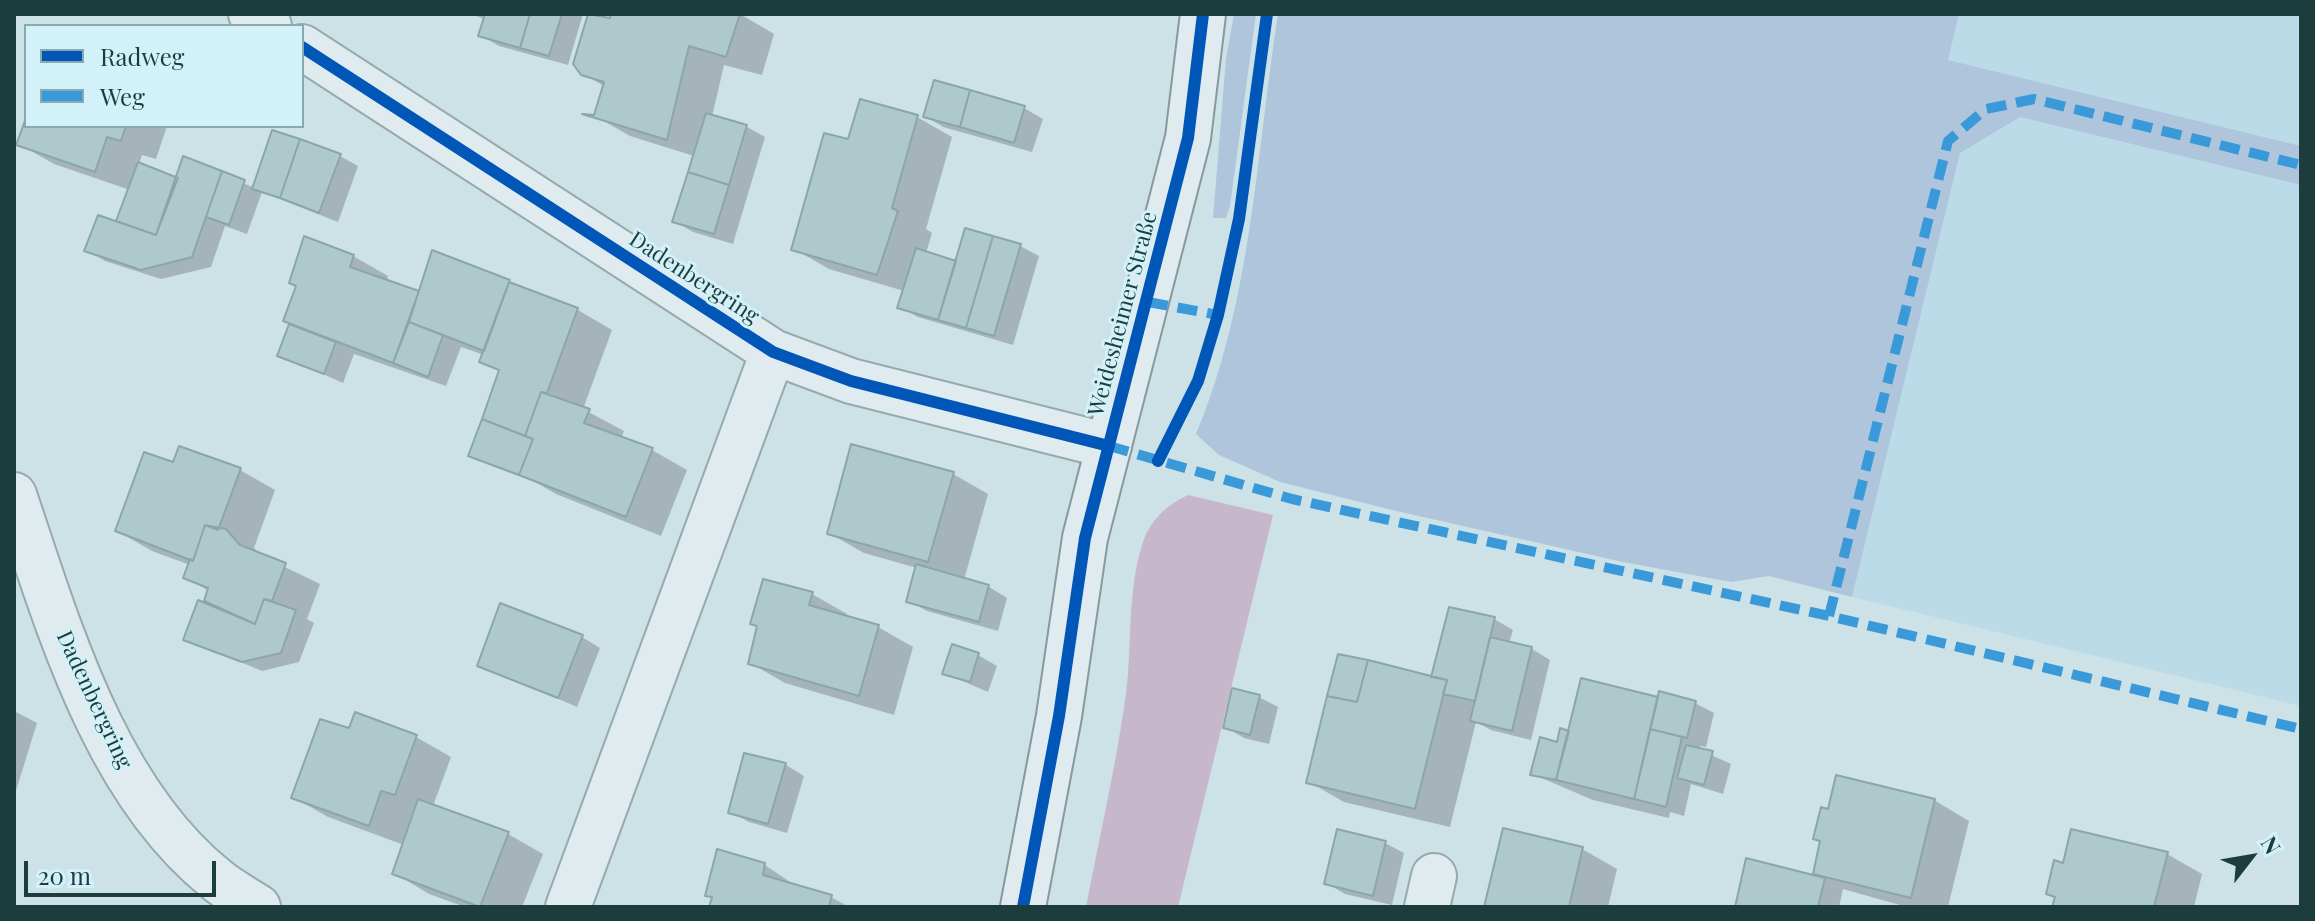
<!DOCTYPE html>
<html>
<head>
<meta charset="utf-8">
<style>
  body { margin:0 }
  #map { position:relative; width:2315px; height:921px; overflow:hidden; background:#cde2e7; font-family:"Playfair Display",serif }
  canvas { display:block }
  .frame { position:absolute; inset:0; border:16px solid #1c3d3c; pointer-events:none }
  .legend { position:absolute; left:24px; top:24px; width:280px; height:104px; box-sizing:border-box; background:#d2f1f9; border:2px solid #89a9ad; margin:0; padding:10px 14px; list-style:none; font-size:24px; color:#1c3d3c }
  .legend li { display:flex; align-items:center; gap:16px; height:40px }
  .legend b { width:40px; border:2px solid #89a9ad }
  .north { position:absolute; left:2211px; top:817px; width:80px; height:80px; -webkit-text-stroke:6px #d2f1f9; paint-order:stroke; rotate:59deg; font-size:22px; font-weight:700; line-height:32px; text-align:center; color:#1c3d3c }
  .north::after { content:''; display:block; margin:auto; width:28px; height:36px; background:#1c3d3c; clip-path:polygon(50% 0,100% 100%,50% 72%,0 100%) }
  .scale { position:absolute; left:24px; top:861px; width:192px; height:36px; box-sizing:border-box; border:4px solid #1c3d3c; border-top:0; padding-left:10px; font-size:24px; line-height:28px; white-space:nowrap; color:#1c3d3c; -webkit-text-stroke:6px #d2f1f9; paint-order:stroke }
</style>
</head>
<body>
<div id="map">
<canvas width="2315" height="921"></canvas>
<div class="frame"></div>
<ul class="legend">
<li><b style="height:10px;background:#0057b8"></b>Radweg</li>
<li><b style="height:10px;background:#3a99d9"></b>Weg</li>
</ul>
<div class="north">N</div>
<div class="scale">20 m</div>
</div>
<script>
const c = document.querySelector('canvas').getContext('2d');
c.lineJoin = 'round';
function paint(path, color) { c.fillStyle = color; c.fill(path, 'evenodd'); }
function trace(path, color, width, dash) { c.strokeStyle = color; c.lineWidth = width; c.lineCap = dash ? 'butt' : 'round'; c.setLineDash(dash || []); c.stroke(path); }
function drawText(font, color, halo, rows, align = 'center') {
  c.font = font + ' "Playfair Display",serif'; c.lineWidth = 6; c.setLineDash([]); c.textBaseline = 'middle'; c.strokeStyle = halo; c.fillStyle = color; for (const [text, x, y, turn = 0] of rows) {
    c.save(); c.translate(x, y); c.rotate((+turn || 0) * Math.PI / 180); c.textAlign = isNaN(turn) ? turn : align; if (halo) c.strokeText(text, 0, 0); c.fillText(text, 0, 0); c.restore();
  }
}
paint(new Path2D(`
  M1959 14H2301V146L1947 60Z
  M2020 117 2301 185V706L1852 597 1960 153Z`), '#bcdbe8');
paint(new Path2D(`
  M1234 14H1256L1230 206 1226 218H1213L1226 59Z
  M1278 14H1959L1948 60 2301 146V185L2020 117 1960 153 1852 597 1769 576 1731 582 1623 562 1392 510 1280 482 1219 455 1196 434C1252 301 1256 155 1278 14Z`), '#aec5db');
paint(new Path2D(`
  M1188 495 1273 515 1178 907H1086C1099 839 1115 770 1125 701 1133 649 1126 593 1143 542 1151 519 1167 505 1188 495Z`), '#c7b7ca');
paint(new Path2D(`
  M470 14H583L568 65 499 46 480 35 485 19Z
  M590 14 611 20 613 14H740L774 34 762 75 724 65 712 117 747 127 765 137 733 244 693 232 674 221 694 156 630 136 595 116 604 86 583 74 576 64Z
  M1024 108 1043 119 1032 152 943 127 925 116Z
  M917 117 952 137 926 229 932 233 926 253 955 263 1020 246 1039 256 1013 345 918 317 899 307 904 291 829 269 794 249 849 142Z
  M26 124 167 126 156 159 142 155 139 164 177 179 184 159 255 188 340 156 358 166 338 222 262 192 247 234 225 226 211 267 161 279 105 261 87 250 117 224 130 190 54 164 19 144Z
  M433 253 578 310 612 330 583 409 624 431 621 438 652 450 687 470 661 536 556 494 511 468 509 472 517 476 470 455 501 372 482 361 484 355 461 347 446 386 354 354 343 383 280 355 292 324 353 256 388 276 387 282 419 293Z
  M174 465 240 470 275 490 254 548 262 556 320 584 307 619 314 623 299 662 262 671 185 639 221 609 209 591 185 577 190 565 152 551 117 531Z
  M953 474 988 494 964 580 989 587 1007 598 998 631 927 611 908 601 917 568 864 553 829 533Z
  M812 594 847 614 846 618 878 627 913 647 894 715 785 683 750 663 759 627 752 623Z
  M1494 619 1513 630 1509 643 1532 649 1550 660 1531 740 1491 730 1476 722 1450 827 1344 802 1309 782 1433 679Z
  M582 637 600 648 577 707 480 665Z
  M978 655 997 666 988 692 944 673Z
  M1259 697 1278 707 1269 744 1244 738 1225 727Z
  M1657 699 1695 703 1714 713 1706 747 1700 746V750L1731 764 1723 794 1691 784 1684 816 1670 812 1669 818 1593 800 1532 774 1570 733Z
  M14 711 37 723 14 797Z
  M356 715 416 737 451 757 433 806 508 834 543 854 522 907H465L429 894 394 873 404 845 328 817 293 797 350 731Z
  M745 755 786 765 804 776 787 833 749 822 730 812Z
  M1934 800 1969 821 1948 907H1907L1843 889 1839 907H1737L1824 879 1815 873 1822 842Z
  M1385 843 1404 853 1392 905 1345 894 1326 883Z
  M1582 849 1617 869 1608 907H1486Z
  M2167 854 2202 874 2194 907H2054L2056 898 2048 893Z
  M765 865 799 888 831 897 849 907H712L713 899 707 895Z`), '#0003');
const building = new Path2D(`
  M485 14H530L520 48 478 36Z
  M530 14H562L549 56 520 48Z
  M588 14 610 18 611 14H740L726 57 689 46 667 140 582 114 594 115 604 82 581 75 573 64Z
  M934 80 970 90 960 127 923 117Z
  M970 90 1025 106 1014 143 960 127Z
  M860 99 918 115 892 208 898 211 877 275 791 250 824 133 848 139Z
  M706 113 747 125 729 185 688 172Z
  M26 118V126H126L121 141 107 137 95 172 16 145Z
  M272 130 300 139 280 198 252 189Z
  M300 139 341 154 319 213 280 198Z
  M183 156 222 171 192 257 141 270 84 251 98 215 156 235Z
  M138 162 178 178 156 235 116 221Z
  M222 171 245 180 229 225 206 217Z
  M688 172 729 185 714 234 672 222Z
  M965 228 993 236 966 328 938 320Z
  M304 236 354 255 350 267 419 291 393 363 283 321 296 286 289 283Z
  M993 236 1021 244 994 336 966 328Z
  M916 248 956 261 938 320 897 308Z
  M432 250 510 280 484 351 409 322Z
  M509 282 578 308 547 393 541 392 525 436 482 419 499 370 479 362Z
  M409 322 443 335 428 377 393 363Z
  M289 324 336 342 324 374 277 356Z
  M541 392 590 409 584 423 653 448 626 517 519 475 533 439 525 436Z
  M482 419 533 439 519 475 468 456Z
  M851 444 954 472 928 562 827 534Z
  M179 446 241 468 218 530 205 525 193 561 115 531 144 452 173 462Z
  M205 525 226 529 240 545 286 563 272 601 264 599 255 624 204 601 208 588 183 578 190 559 193 561Z
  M916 564 989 585 979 622 906 602Z
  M763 579 813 592 809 605 879 625 859 696 748 664 757 626 750 624Z
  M264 599 296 610 281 653 242 662 183 640 198 600 255 624Z
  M500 603 583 635 558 698 477 666Z
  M1449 607 1495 617 1475 701 1443 694 1447 680 1431 677Z
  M1490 637 1532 647 1512 731 1470 721Z
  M952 644 979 653 970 682 942 674Z
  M1338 654 1368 660 1357 702 1327 696Z
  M1368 660 1447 680 1415 809 1306 783 1327 696 1357 702Z
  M1581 678 1658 697 1634 799 1556 780Z
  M1232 688 1260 695 1250 735 1223 728Z
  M1659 691 1696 701 1687 738 1650 729Z
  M355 712 417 735 395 795 381 791 369 826 291 798 320 719 349 728Z
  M1560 728 1569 731 1556 780 1530 775 1540 737 1557 742Z
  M1650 729 1682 737 1666 807 1634 799Z
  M1686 745 1713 751 1704 785 1677 778Z
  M744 753 786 763 768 824 728 813Z
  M1836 775 1935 799 1911 898 1813 874 1820 841 1813 839 1821 807 1828 809Z
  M418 799 509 832 480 907 392 874Z
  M1503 828 1583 847 1569 907H1484Z
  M1337 829 1386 841 1373 896 1324 884Z
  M2071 829 2168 852 2154 907H2052L2055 897 2046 894 2054 860 2063 863Z
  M717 849 765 863 763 875 832 895 829 907H709L712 897 705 896Z
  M1746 858 1825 878 1818 907H1735Z`);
paint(building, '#adc9ca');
trace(building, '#8ca6a6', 2);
const street = new Path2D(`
  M251 14 269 26
  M302 47 773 352 851 381 1109 446
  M14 495C58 625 104 790 217 880 229 890 244 898 258 907
  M568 907 773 352
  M1427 907 1434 876`);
const secondary = new Path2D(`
  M1023 907 1059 716 1085 538 1188 138 1203 14`);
trace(street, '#96aaac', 48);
trace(secondary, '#86999c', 48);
trace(street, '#dfebef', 44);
trace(secondary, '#dfebef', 44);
trace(new Path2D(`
  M1148 302 1218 315
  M1109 446 1292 499 1829 616 2301 729
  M1829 616 1948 141 1986 109 2034 99 2301 165`), '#3a99d9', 10, [20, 10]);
trace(new Path2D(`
  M302 47 773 352 851 381 1109 446
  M1158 461 1198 381 1218 315 1239 219 1267 14
  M1023 907 1059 716 1085 538 1188 138 1203 14`), '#0057b8', 12);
drawText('22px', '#1c3d3c', '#d2f1f9', [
  ["Dadenbergring",694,278,33],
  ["Weidesheimer Straße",1123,314,-75],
  ["Dadenbergring",94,700,65]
]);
</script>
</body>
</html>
